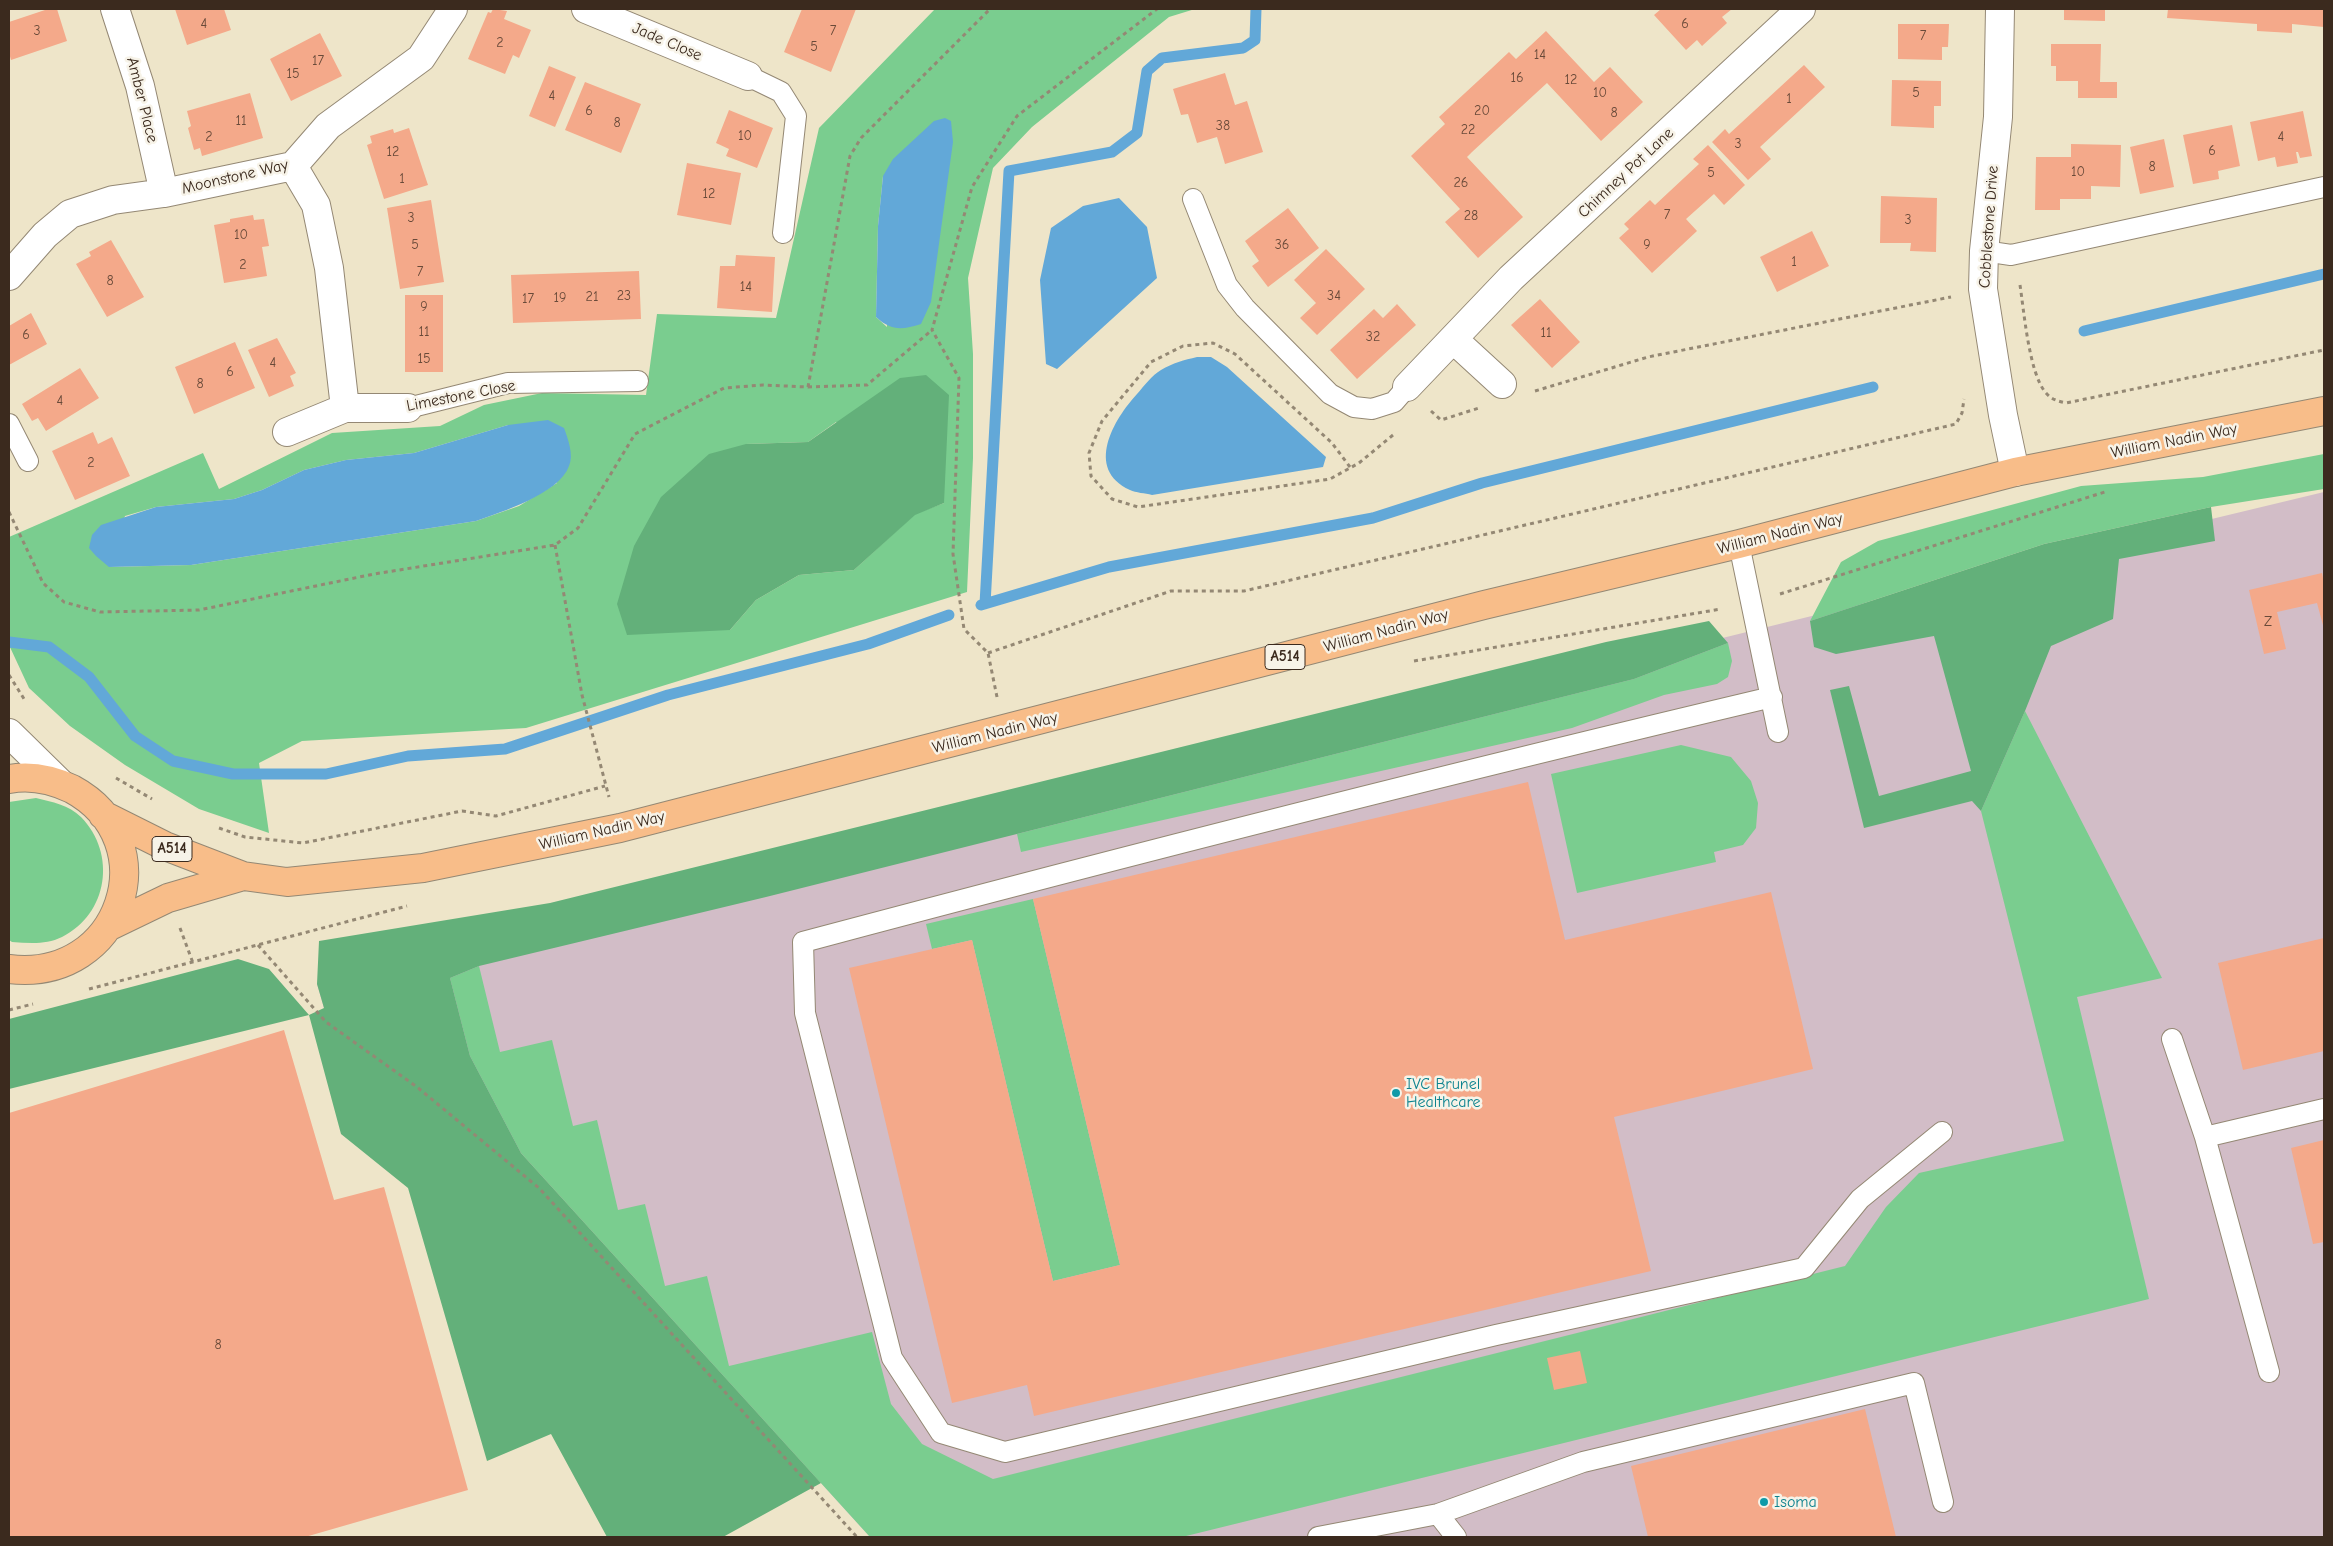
<!DOCTYPE html>
<html>
<head>
<meta charset="utf-8">
<style>
  body { margin:0 }
  #map { position:relative; width:2333px; height:1546px; overflow:hidden; background:#eee5c9; font-family:"Comic Neue",sans-serif }
  canvas { display:block }
  .frame { position:absolute; inset:0; border:10px solid #3b2a1e; pointer-events:none }
</style>
</head>
<body>
<div id="map">
<canvas width="2333" height="1546"></canvas>
<div class="frame"></div>
</div>
<script>
const c = document.querySelector('canvas').getContext('2d');
c.lineJoin = 'round';
function paint(path, color) { c.fillStyle = color; c.fill(path, 'evenodd'); }
function trace(path, color, width, dash) { c.strokeStyle = color; c.lineWidth = width; c.lineCap = dash ? 'butt' : 'round'; c.setLineDash(dash || []); c.stroke(path); }
function drawText(font, color, halo, rows, align = 'center') {
  c.font = font + ' "Comic Neue",sans-serif'; c.lineWidth = 5; c.setLineDash([]); c.textBaseline = 'middle'; c.strokeStyle = halo; c.fillStyle = color; for (const [text, x, y, turn = 0] of rows) {
    c.save(); c.translate(x, y); c.rotate((+turn || 0) * Math.PI / 180); c.textAlign = isNaN(turn) ? turn : align; if (halo) c.strokeText(text, 0, 0); c.fillText(text, 0, 0); c.restore();
  }
}
paint(new Path2D(`
  M2324 492V1537H870L521 1153 324 1008 317 984 1958 580Z`), '#d2bdc7');
paint(new Path2D(`
  M935 9H1195L1169 17 1032 127 993 168 968 278 973 354V458L967 592 526 728 302 741 259 763 269 833 199 809 125 765 70 726 29 688 9 645V537L203 453 219 489 332 433 440 426 484 405 542 393 646 395 657 314 776 318 819 128ZM883 176 887 327 876 317 878 226ZM836 422 944 503 915 514 854 570 799 575 756 600 730 630 746 444 808 442ZM508 425 557 483 519 506 476 521 191 565 109 567 125 516 156 507 234 499 262 490 304 470 346 460 414 453Z
  M2324 454V489L2211 507 2044 544 1810 621 1841 562 1878 541 2081 486 2203 477Z
  M1728 643 1732 661 1728 677 1717 684 1664 695 1572 728 1021 852 1017 834 1634 679Z
  M2025 711 2162 978 2077 997 2149 1299 1182 1537H870L521 1153 470 1056 450 978 479 966 500 1052 552 1040 573 1126 597 1120 618 1210 645 1204 665 1286 707 1276 729 1366 872 1332 891 1404 922 1444 993 1479 1845 1266 1886 1207 1919 1173 2064 1141 1981 811Z
  M1681 745 1731 757 1751 781 1758 803 1756 828 1743 845 1714 852 1716 862 1577 893 1551 774Z
  M36 798C52 802 69 805 81 817 117 854 108 914 62 937 46 945 29 943 12 942L9 940V802Z
  M1033 899 1120 1265 1053 1281 972 940 932 949 926 924Z`), '#7acd8f');
paint(new Path2D(`
  M926 375 949 395 944 503 915 515 854 570 799 575 756 600 730 630 627 635 617 604 634 546 661 497 709 454 746 444 808 442 900 378Z
  M2211 507 2215 541 2119 559 2113 619 2051 646 2025 711 1981 811 1972 801 1864 828 1830 690 1849 686 1879 796 1971 771 1934 636 1836 654 1814 647 1810 621 2044 544Z
  M1709 621 1728 643 1634 679 766 897 479 966 450 978 470 1056 521 1153 821 1483 723 1537H607L551 1434 487 1461 408 1188 341 1134 309 1015 9 1089V1019L238 959 269 969 309 1015 324 1008 317 984 319 941 550 903 1606 642Z`), '#63b07a');
paint(new Path2D(`
  M945 118 951 121 953 142 931 302 921 324C902 330 891 331 876 317L878 226 883 176 893 159 934 121Z
  M1119 198 1147 227 1157 278 1057 369 1046 364 1040 280 1051 228 1083 206Z
  M1197 357H1211L1227 367 1326 457 1323 467 1152 495C1145 493 1136 493 1130 490 1084 469 1114 419 1137 394 1144 386 1152 375 1161 370 1173 363 1184 360 1197 357Z
  M548 420 564 428C568 439 574 455 569 466 559 494 501 512 476 521L191 565 109 567 96 556 89 548 92 535 101 525 156 507 234 499 262 490 304 470 346 460 414 453 508 425Z`), '#62a8d8');
trace(new Path2D(`
  M2084 331 2324 274
  M985 604 1009 171 1112 152 1137 133 1147 71 1162 58 1243 48 1255 40 1256 9
  M981 605 1109 567 1373 518 1482 483 1873 387
  M9 642 49 647 89 677 135 736 173 761 233 774H326L408 756 505 749 668 695 868 644 949 615`), '#62a8d8', 11);
paint(new Path2D(`
  M48 9H57L67 41 11 60 9 53V22Z
  M175 9H224L231 30 187 45Z
  M493 9 507 11 504 19 531 30 519 58 513 55 505 74 468 59 488 12 491 13Z
  M802 9H856L831 72 784 52Z
  M1661 9H1732L1722 17 1727 23 1702 46 1697 40 1686 50 1654 15Z
  M2064 9H2105V21L2064 20Z
  M2168 9H2324V27L2292 24V33L2257 31V24L2167 18Z
  M1898 24H1949L1948 47H1942V60L1898 59Z
  M1546 31 1594 82 1610 67 1643 102 1601 141 1547 83 1472 152 1467 157 1523 217 1478 258 1445 222 1460 209 1411 156 1445 124 1439 117 1491 69 1509 52 1516 59Z
  M320 33 342 76 291 101 270 59Z
  M2051 44H2101L2100 82H2117V98H2078V81H2056V66H2051Z
  M1804 65 1825 87 1760 147 1771 159 1748 180 1712 142 1725 129 1729 134Z
  M549 66 576 77 555 127 529 116Z
  M1225 73 1235 105 1247 101 1263 152 1225 164 1217 137 1197 143 1188 114 1181 115 1173 89Z
  M1892 80 1941 81V106H1934V128L1891 126Z
  M585 82 641 104 621 153 565 130Z
  M250 93 263 138 202 156 200 148 194 150 188 128 191 126 187 111Z
  M729 110 773 128 757 168 726 156 729 149 716 143Z
  M2303 111 2312 156 2300 158 2298 152H2296L2298 163 2277 167 2275 157 2258 161 2250 122Z
  M2232 125 2240 166 2218 171 2219 179 2193 184 2183 135Z
  M409 128 428 185 384 199 367 145 372 143 370 136 393 129 394 133Z
  M2164 139 2174 187 2140 194 2130 147Z
  M2071 144 2121 145 2120 187 2091 186V199H2060V210H2035L2036 157H2071Z
  M1708 145 1745 185 1724 205 1714 194 1686 219 1697 231 1652 273 1619 238 1629 229 1624 224 1650 200 1655 205 1699 164 1693 159Z
  M687 163 741 173 731 225 677 215Z
  M1881 196 1937 198 1936 252 1910 251 1911 243H1880Z
  M431 200 444 282 400 289 387 208Z
  M1288 208 1319 248 1268 287 1252 266 1259 261 1245 241Z
  M253 215 254 220 264 219 269 246 262 247 267 276 224 283 214 225 230 222V219Z
  M1812 231 1829 266 1777 292 1760 257Z
  M111 240 144 297 107 317 76 264 91 256 89 252Z
  M1326 249 1365 289 1317 335 1300 318 1316 303 1294 280Z
  M736 255 775 257 772 312 717 308 720 266H735Z
  M639 271 641 319 513 323 511 275Z
  M405 295H443V372H405Z
  M1540 299 1580 342 1552 368 1511 325Z
  M1397 304 1416 325 1357 379 1330 350 1374 309 1383 318Z
  M31 313 47 344 9 365V326Z
  M277 338 296 373 290 376 294 386 269 397 248 350Z
  M235 342 255 388 194 414 175 367Z
  M80 368 99 398 46 431 38 418 32 421 22 404Z
  M93 432 98 444 112 437 130 476 75 500 52 451Z
  M2322 573 2324 583V629L2317 603 2277 612 2286 649 2264 654 2249 590Z
  M1528 782 1565 940 1771 892 1813 1069 1614 1117 1651 1271 1034 1416 1027 1385 952 1403 849 968 972 940 1053 1281 1120 1265 1033 899Z
  M2324 938V1051L2243 1070 2218 963Z
  M284 1030 334 1200 384 1187 468 1490 305 1537H9V1113Z
  M2324 1140V1242L2313 1244 2291 1148Z
  M1580 1351 1587 1383 1554 1390 1547 1358Z
  M1865 1409 1896 1537H1648L1631 1466Z`), '#f4a98a');
const service = new Path2D(`
  M748 76 781 92 796 116 783 233
  M1193 199 1227 285 1245 308 1330 394 1354 407 1372 409 1394 402 1407 387
  M1984 251 2011 255 2324 187
  M408 408 508 383 638 381
  M9 424 28 461
  M1739 544 1778 732
  M1772 697C1447 774 1125 856 803 942L805 1013 892 1358 941 1433 1005 1452 1496 1335 1804 1268 1860 1199 1942 1132
  M2172 1039 2205 1137 2324 1109
  M2205 1137 2269 1372
  M1438 1514 1456 1537
  M1318 1537 1438 1514 1583 1462 1914 1383 1943 1502`);
const minor = new Path2D(`
  M115 9 140 86 164 193
  M586 9 748 76
  M2000 9 1998 117 1984 251 1983 289 2003 415 2015 472
  M293 166 316 205 329 268 345 408
  M9 276 45 235 70 214 113 200 164 193 293 166 328 126 421 58 453 9
  M1453 339 1502 384
  M1407 387 1511 278 1801 9
  M287 432 345 408H408
  M9 733 60 783`);
const primary = new Path2D(`
  M9 779C30 775 53 780 72 789 168 841 122 983 9 969
  M103 815 165 846 243 876 287 882 423 868 620 828 1484 605 1739 544 2015 472 2324 411
  M110 926 168 898 243 876`);
trace(service, '#948874', 22);
trace(minor, '#948874', 30);
trace(primary, '#948874', 30);
trace(new Path2D(`
  M2020 285C2024 311 2029 374 2046 393 2052 400 2058 401 2066 403L2324 350
  M808 387 867 385 932 330
  M1535 391 1648 357 1951 297
  M1431 411 1441 420 1479 408
  M1350 467 1332 443 1235 354 1213 343 1183 346 1151 362 1102 421 1089 453 1091 476 1112 499 1138 507 1330 479 1359 463 1393 435
  M9 512 43 583 64 602 100 612 199 610 374 574 555 545 578 528 635 434 724 388 763 385 808 387 850 156 861 138 990 9
  M555 545 582 695 609 797
  M1780 594 2108 491
  M988 653 1171 591H1244L1956 424 1962 413 1964 399
  M1414 661 1721 609
  M9 675 26 702
  M997 697 988 653 964 629 953 554 959 378 932 330 972 187 1017 116 1157 9
  M116 778 152 799
  M219 828 245 837 303 843 462 811 496 816 605 786
  M180 928 193 963
  M258 945 326 1022 417 1087 539 1188 857 1537
  M89 989 407 906
  M9 1010 33 1004`), '#948874', 3, [4, 4]);
trace(service, '#fff', 20);
trace(minor, '#fff', 28);
trace(primary, '#f8bd89', 28);
for (const [x, y, r, color] of [
  [1396,1093,5,"#0f9aa8"],
  [1764,1502,5,"#0f9aa8"]
]) { const dot = new Path2D(); dot.arc(x, y, r, 0, 2 * Math.PI); c.fillStyle = color; c.fill(dot); trace(dot, '#f7f3e8', 2); }
drawText('14px', '#694a39', null, [
  ["4",204,24],
  ["6",1685,24],
  ["3",37,31],
  ["7",833,31],
  ["7",1923,36],
  ["2",500,43],
  ["5",814,47],
  ["14",1540,55],
  ["17",318,61],
  ["15",293,74],
  ["16",1517,78],
  ["12",1571,80],
  ["10",1600,93],
  ["5",1916,93],
  ["4",552,96],
  ["1",1789,99],
  ["6",589,111],
  ["20",1482,111],
  ["8",1614,113],
  ["11",241,121],
  ["8",617,123],
  ["38",1223,126],
  ["22",1468,130],
  ["10",745,136],
  ["2",209,137],
  ["4",2281,137],
  ["3",1738,144],
  ["6",2212,151],
  ["12",393,152],
  ["8",2152,167],
  ["10",2078,172],
  ["5",1711,173],
  ["1",402,179],
  ["26",1461,183],
  ["12",709,194],
  ["7",1667,215],
  ["28",1471,216],
  ["3",411,218],
  ["3",1908,220],
  ["10",241,235],
  ["5",415,245],
  ["36",1282,245],
  ["9",1647,245],
  ["1",1794,262],
  ["2",243,265],
  ["7",420,272],
  ["8",110,281],
  ["14",746,287],
  ["23",624,296],
  ["34",1334,296],
  ["21",592,297],
  ["19",560,298],
  ["17",528,299],
  ["9",424,307],
  ["11",424,332],
  ["11",1546,333],
  ["6",26,335],
  ["32",1373,337],
  ["15",424,359],
  ["4",273,363],
  ["6",230,372],
  ["8",200,384],
  ["4",60,401],
  ["2",91,463],
  ["Z",2268,622],
  ["8",218,1345]
]);
for (const [x, y, w] of [
  [1285,657,40],
  [172,849,40]
]) { const box = new Path2D(); box.roundRect(x - w / 2, y - 12.5, w, 25, 4); c.fillStyle = '#f7f3e8'; c.fill(box); trace(box, '#3b2a1e', 1); }
drawText('bold 15px', '#3b2a1e', null, [
  ["A514",1285,657],
  ["A514",172,849]
]);
drawText('16px', '#3b2a1e', '#f7f3e8', [
  ["Jade Close",667,42,23],
  ["Amber Place",142,100,76],
  ["Chimney Pot Lane",1626,173,-43],
  ["Moonstone Way",235,177,-13],
  ["Cobblestone Drive",1989,227,-86],
  ["Limestone Close",461,396,-11],
  ["William Nadin Way",2174,441,-11],
  ["William Nadin Way",1780,534,-14],
  ["William Nadin Way",1386,631,-15],
  ["William Nadin Way",995,733,-14],
  ["William Nadin Way",602,831,-13]
]);
drawText('16px', '#0d838f', '#f7f3e8', [
  ["IVC Brunel",1406,1084],
  ["Healthcare",1406,1102],
  ["Isoma",1774,1502]
], 'left');
</script>
</body>
</html>
